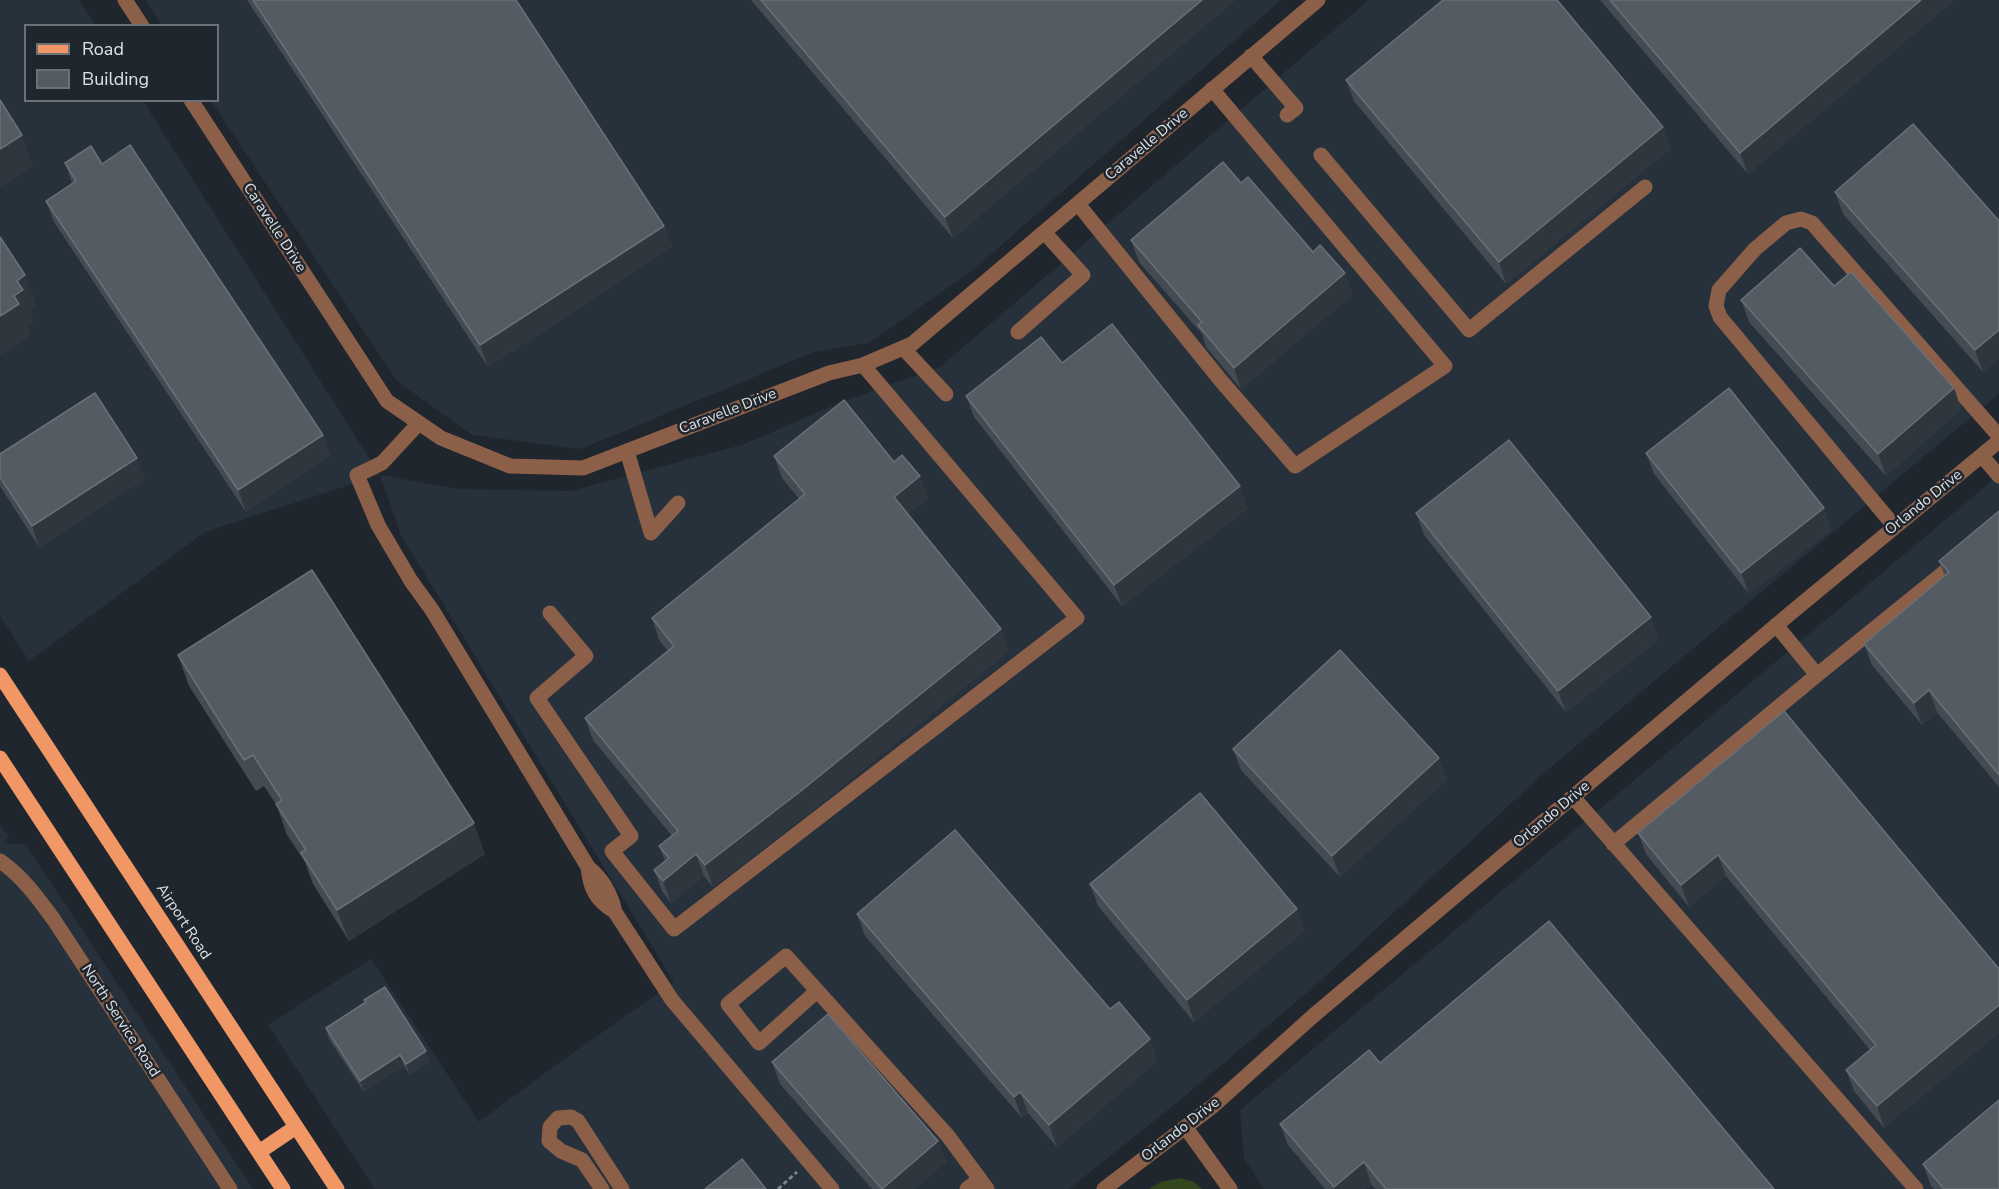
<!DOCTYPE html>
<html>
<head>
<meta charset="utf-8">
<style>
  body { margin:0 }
  #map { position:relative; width:1999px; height:1189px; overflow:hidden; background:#20262d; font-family:"Nunito Sans",sans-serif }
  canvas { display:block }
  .legend { position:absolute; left:24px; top:24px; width:195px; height:78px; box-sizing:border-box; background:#20262d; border:2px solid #6c7177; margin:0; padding:8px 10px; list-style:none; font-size:18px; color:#dde1e6 }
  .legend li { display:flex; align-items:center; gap:12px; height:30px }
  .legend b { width:30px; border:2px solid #6c7177 }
</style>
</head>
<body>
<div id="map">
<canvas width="1999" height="1189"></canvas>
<ul class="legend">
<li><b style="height:8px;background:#f19765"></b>Road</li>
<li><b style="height:16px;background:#555b62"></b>Building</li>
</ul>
</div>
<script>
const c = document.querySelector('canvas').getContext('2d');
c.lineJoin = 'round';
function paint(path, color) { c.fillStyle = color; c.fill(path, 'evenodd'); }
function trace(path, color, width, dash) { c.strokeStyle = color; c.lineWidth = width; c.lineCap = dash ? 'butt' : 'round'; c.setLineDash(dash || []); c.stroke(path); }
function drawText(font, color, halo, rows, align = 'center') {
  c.font = font + ' "Nunito Sans",sans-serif'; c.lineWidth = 5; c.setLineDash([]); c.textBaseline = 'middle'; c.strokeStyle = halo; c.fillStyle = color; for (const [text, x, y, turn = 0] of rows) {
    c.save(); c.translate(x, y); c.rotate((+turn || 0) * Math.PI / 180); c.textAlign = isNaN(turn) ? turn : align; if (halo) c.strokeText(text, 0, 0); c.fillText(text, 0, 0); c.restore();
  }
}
paint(new Path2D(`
  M0 0H79L95 25 26 26V100L143 101 380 475 458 489 571 491 745 444 841 402 940 367 1369 0H1999V394L1545 772 1316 985 1179 1101 1069 1189H375L268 1025 371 959 479 1122 556 1065 674 982 401 535 380 475 205 532 29 661 0 616Z
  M145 0H1281L973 270 869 343 814 352 581 449 472 435 397 381 211 101 218 100V26L162 25Z
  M1999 475V1189H1264L1244 1158 1240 1110Z
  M0 824 9 837 4 843 26 845 253 1189H0Z`), '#26313c');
paint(new Path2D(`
  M1180 1178 1194 1182 1202 1189H1149L1161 1182Z`), '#33471d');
trace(new Path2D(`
  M778 1189 797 1172`), '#81868c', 3, [4.5, 3]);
trace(new Path2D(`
  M125 0 142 26
  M1251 56 1296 108 1287 115
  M191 100 387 401 441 438 510 466 583 468 829 373 863 365 912 344 1318 0
  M1321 155 1469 330 1645 187
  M1078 204 1222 382 1295 466 1445 366 1212 89
  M1018 332 1083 275 1044 232
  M903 348 946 394
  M419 423 382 463 357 475 378 525 411 581 432 610 588 867C603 879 611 893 615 912L672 1000 832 1189
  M627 451 651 533 678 503
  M1982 456 1999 476
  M1895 527 1720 317 1716 306 1719 290 1755 249 1786 223 1801 219 1812 223 1999 436
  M550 613 586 656 537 698 631 836 612 851 674 929 1077 618 863 365
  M1776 625 1817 675 1958 561
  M1573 797 1916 1189
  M1613 844 1817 675
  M0 861C23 877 38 898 54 920L230 1189
  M588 867C590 889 596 900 615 912
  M817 991 759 1043 728 1004 786 956 948 1136 987 1189
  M1186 1128 1230 1189
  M602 1189 582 1160 561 1151 549 1141 550 1127 558 1118 571 1117 578 1121 622 1189
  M967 1189 980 1179
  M1104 1189 1213 1106 1313 1016 1792 612 1999 441`), '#8b5f48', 15);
trace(new Path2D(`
  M0 675 337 1189
  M0 758 283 1189
  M259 1152 296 1127`), '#f19765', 15);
paint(new Path2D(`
  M247 0H516L664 226 672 247 488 367Z
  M751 0H1235L953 238Z
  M1600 0H1954L1748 174Z
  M1346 80 1671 148 1506 284 1354 101Z
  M65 163 102 164 323 435 330 456 246 512 54 222 46 201 72 183Z
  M1835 192 1999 221V358L1983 372 1843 214Z
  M1131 240 1313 252 1345 273 1352 295 1241 389 1206 347 1202 334 1139 262Z
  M1834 286 1954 388 1961 409 1886 476 1749 322 1741 300Z
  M1062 363 1248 508 1122 606 974 417 966 396Z
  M1646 453 1824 508 1831 530 1749 594 1654 474Z
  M0 454 145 479 39 547 0 486Z
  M774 456 894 462 928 498 908 514 1009 651 810 812 713 887 704 876 671 903 662 891 654 870 665 861 659 846 672 836 593 740 585 718 668 651 659 640 652 618 799 499 782 478Z
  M1999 511V787L1937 712 1922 725 1872 665 1864 644 1945 576 1939 561Z
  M1416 513 1659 639 1566 712 1424 535Z
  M178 655 485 854 349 941 313 884 305 862 287 835 277 806 264 786 256 791 189 686Z
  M1784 711 1999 969 1884 1128 1854 1091 1846 1070 1870 1050 1726 876 1689 907 1646 854 1638 833Z
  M1233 749 1447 779 1340 877 1241 770Z
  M1090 884 1305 930 1194 1022 1098 906Z
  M857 914 1110 1009 1158 1060 1057 1147 1028 1113 1022 1118 865 936Z
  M326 1028 430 1062 410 1075 404 1066 364 1092 329 1039Z
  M772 1062 938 1141 946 1162 914 1189H872L780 1084Z
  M1380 1063 1774 1189H1376L1371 1184 1365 1189H1325L1288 1145 1280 1124Z
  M1923 1164 1999 1189H1934L1931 1186Z`), '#444b52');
paint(new Path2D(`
  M1202 0H1235L953 238 945 217Z
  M1921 0H1954L1748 174 1740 153Z
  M1663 127 1671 148 1506 284 1499 262Z
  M22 135 33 166 0 187V149Z
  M664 226 672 247 488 367 480 345Z
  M1345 273 1352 295 1241 389 1234 368Z
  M25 275 37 306 31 310 34 321 27 326 31 335 0 355V316L14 296 17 281Z
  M1999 330V358L1983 372 1975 350Z
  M1954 388 1961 409 1886 476 1878 454Z
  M323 435 330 456 246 512 238 490Z
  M137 458 145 479 39 547 32 526Z
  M920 476 928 498 902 519 894 497Z
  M1240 486 1248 508 1122 606 1114 585Z
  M1824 508 1831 530 1749 594 1741 573Z
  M1651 617 1659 639 1566 712 1558 691Z
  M1001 629 1009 651 810 812 713 887 705 865Z
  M1929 690 1937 712 1922 725 1914 703Z
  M1439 758 1447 779 1340 877 1332 856Z
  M474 823 485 854 349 941 337 910Z
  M696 854 704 876 671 903 663 881Z
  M1718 855 1726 876 1689 907 1681 885Z
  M1297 909 1305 930 1194 1022 1187 1000Z
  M1999 1005V1033L1884 1128 1877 1106Z
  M1150 1039 1158 1060 1057 1147 1049 1125Z
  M426 1051 430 1062 410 1075 406 1064Z
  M400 1055 404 1066 364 1092 360 1081Z
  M1020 1092 1028 1113 1022 1118 1014 1097Z
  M938 1141 946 1162 914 1189H882Z
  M1364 1162 1371 1184 1365 1189H1335L1334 1187Z`), '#2f363d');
const building = new Path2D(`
  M253 0H516L664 226 480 345Z
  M761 0H1202L945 217Z
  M1443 0H1557L1663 127 1499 262 1346 80Z
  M1610 0H1921L1740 153Z
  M0 100 22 135 0 149Z
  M1913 124 1999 221V330L1975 350 1835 192Z
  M130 145 323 435 238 490 46 201 76 181 65 163 91 146 102 164Z
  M1223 162 1241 183 1248 177 1313 252 1320 245 1345 273 1234 368 1198 325 1202 322 1131 240Z
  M0 237 25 275 17 281 23 290 14 296 19 304 0 316Z
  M1800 248 1834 286 1851 272 1954 388 1878 454 1741 300Z
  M1112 324 1240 486 1114 585 966 396 1041 337 1062 363Z
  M1729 388 1824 508 1741 573 1646 453Z
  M95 393 137 458 32 526 0 477V454Z
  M844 400 894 462 902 455 920 476 894 497 1001 629 802 790 705 865 696 854 663 881 654 870 669 858 659 846 678 831 585 718 674 646 652 618 805 494 774 456Z
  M1509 440 1651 617 1558 691 1416 513Z
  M1999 511V775L1929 690 1914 703 1864 644 1949 572 1939 561Z
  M312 570 474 823 337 910 301 853 306 850 276 804 282 800 253 755 244 760 178 655Z
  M1340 650 1439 758 1332 856 1233 749Z
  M1784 711 1999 969V1005L1877 1106 1846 1070 1876 1045 1718 855 1681 885 1638 833Z
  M1200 793 1297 909 1187 1000 1090 884Z
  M955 830 1110 1009 1119 1002 1150 1039 1049 1125 1020 1092 1014 1097 857 914Z
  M1549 921 1774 1189H1386L1364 1162 1334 1187 1280 1124 1369 1050 1380 1063Z
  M385 987 426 1051 406 1064 400 1055 360 1081 326 1028 366 1002 364 1000Z
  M828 1014 938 1141 882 1189 772 1062Z
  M1999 1100V1189H1944L1923 1164Z
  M742 1159 766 1189H705Z`);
paint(building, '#555b62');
trace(building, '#6a7077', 1.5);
drawText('15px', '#dde1e6', '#20262d', [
  ["Caravelle Drive",1147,145,-40],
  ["Caravelle Drive",274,228,57],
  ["Caravelle Drive",728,412,-21],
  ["Orlando Drive",1924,503,-39],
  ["Orlando Drive",1552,815,-40],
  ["Airport Road",183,922,57],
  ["North Service Road",120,1021,57],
  ["Orlando Drive",1181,1130,-38]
]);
</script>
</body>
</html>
